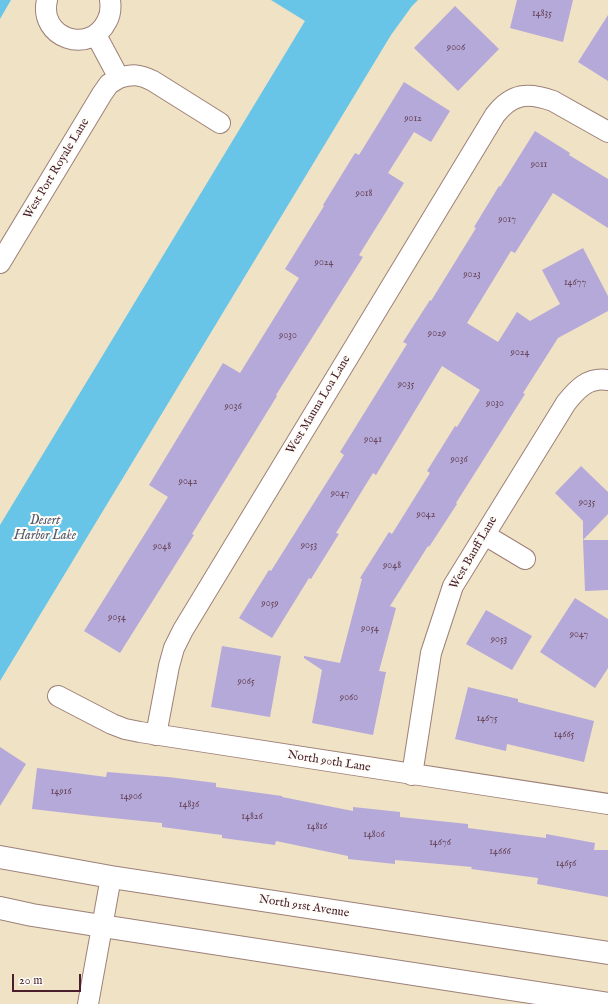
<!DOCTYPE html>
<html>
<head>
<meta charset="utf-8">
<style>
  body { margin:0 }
  #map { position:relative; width:608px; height:1004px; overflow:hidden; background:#f0e2c5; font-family:"IM FELL English",serif }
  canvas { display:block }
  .scale { position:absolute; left:12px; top:974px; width:69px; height:18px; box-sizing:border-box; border:2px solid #4a1f2b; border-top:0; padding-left:5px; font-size:12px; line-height:14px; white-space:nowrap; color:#4a1f2b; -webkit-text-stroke:3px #fdfcf7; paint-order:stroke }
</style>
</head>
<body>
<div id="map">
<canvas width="608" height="1004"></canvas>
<div class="scale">20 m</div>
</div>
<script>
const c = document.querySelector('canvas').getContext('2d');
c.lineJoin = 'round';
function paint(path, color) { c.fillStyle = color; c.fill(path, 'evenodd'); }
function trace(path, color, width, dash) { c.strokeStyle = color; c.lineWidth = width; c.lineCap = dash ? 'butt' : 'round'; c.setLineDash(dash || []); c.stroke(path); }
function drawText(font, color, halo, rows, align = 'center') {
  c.font = font + ' "IM FELL English",serif'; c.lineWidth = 4; c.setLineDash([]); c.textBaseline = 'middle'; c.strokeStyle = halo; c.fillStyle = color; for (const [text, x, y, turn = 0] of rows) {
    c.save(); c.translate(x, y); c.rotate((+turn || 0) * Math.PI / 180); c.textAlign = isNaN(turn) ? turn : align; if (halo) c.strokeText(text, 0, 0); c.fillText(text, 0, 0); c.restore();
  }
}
paint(new Path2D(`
  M0 0H11L0 19Z
  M271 0H418L412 6 391 35 0 681V525L305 21Z`), '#69c5e7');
paint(new Path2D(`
  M517 0H573L563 42 510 28Z
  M455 6 499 49 458 91 414 48Z
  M608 15V81L578 62Z
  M404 82 450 111 431 142 414 132 388 173 404 183 359 255 363 257 276 395 277 396 192 534 194 535 120 653 84 631 168 497 149 485 223 363 240 373 299 278 285 269 324 206 323 205 355 153 359 155Z
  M535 131 570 153 569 155 608 179V228L553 193 515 253 511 251 467 323 498 342 517 312 530 321 560 304 542 270 583 248 608 296V311L558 338 523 393 525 394 456 503 457 504 429 547 428 546 390 606 396 608 379 671 386 672 373 735 312 723 322 670 304 658V656L340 663 362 579 360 578 389 532 392 534 430 473 427 471 455 426 457 427 480 390 442 366 376 475 373 473 336 533 339 534 311 579 309 578 272 638 239 618 269 570 271 571 344 455 340 452 407 344 403 342 430 300 431 301 476 228 474 227 499 186 500 187Z
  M581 466 608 492V514L583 540V521L555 493Z
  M583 540H608V590L585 591Z
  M575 598 608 619V668L595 688 540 652Z
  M486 610 532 636 512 670 466 644Z
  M222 646 281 656 270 717 211 707Z
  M468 687 518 699V702L594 721 584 762 507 744 506 751 455 739Z
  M0 747 26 764 0 806Z
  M37 768 106 777 107 772 168 777 216 783V787L282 796V797L353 811V807L400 812V817L468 824V828L546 838V834L595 843 594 850H608V897L537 884 538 878 471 869 472 867 395 860V864L348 859V856L276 841 275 845 222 838V835L162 827V823L93 816 32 809Z`), '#b5a9d9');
const street = new Path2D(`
  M47 0C38 38 90 56 107 21 111 14 111 7 110 0
  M96 35 119 78C133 74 139 74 153 81L220 123
  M0 263 102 94 109 84 119 78
  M485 535 525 559
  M58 696 112 724 125 729 140 732 608 804
  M156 735 169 666 174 648 183 630 495 115C512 93 528 92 553 101L608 132
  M412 775 431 653 453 586 566 403C577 389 588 377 608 380
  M88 1004 111 877`);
const secondary = new Path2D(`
  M0 857 111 877 608 953
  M0 908 32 915 102 926 608 1004`);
trace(street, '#9d8078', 22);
trace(secondary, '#9d8078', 24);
trace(street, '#fff', 20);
trace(secondary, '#fff', 22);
drawText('10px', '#654256', null, [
  ["14835",542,14],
  ["9006",456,48],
  ["9012",413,119],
  ["9011",539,165],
  ["9018",364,194],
  ["9017",507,220],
  ["9024",324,263],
  ["9023",472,275],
  ["14677",575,283],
  ["9029",437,334],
  ["9030",288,336],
  ["9024",520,353],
  ["9035",406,385],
  ["9030",495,404],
  ["9036",233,407],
  ["9041",373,440],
  ["9036",459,460],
  ["9042",188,482],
  ["9047",340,494],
  ["9035",587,503],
  ["9042",426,515],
  ["9053",309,546],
  ["9048",162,547],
  ["9048",392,566],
  ["9059",270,604],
  ["9054",117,618],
  ["9054",370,629],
  ["9047",579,635],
  ["9053",499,640],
  ["9065",246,682],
  ["9060",349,698],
  ["14675",487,719],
  ["14665",564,735],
  ["14916",61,792],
  ["14906",131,797],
  ["14836",189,805],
  ["14826",252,817],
  ["14816",317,827],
  ["14806",374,835],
  ["14676",440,843],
  ["14666",500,852],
  ["14656",566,864]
]);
drawText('12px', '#4a1f2b', '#fdfcf7', [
  ["West Port Royale Lane",57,169,-59],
  ["West Mauna Loa Lane",319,405,-59],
  ["West Banff Lane",474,553,-60],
  ["North 90th Lane",329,762,9],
  ["North 91st Avenue",304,907,9]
]);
drawText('italic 13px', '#55596d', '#fdfcf7', [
  ["Desert",45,521],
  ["Harbor Lake",45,536]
]);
</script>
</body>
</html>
